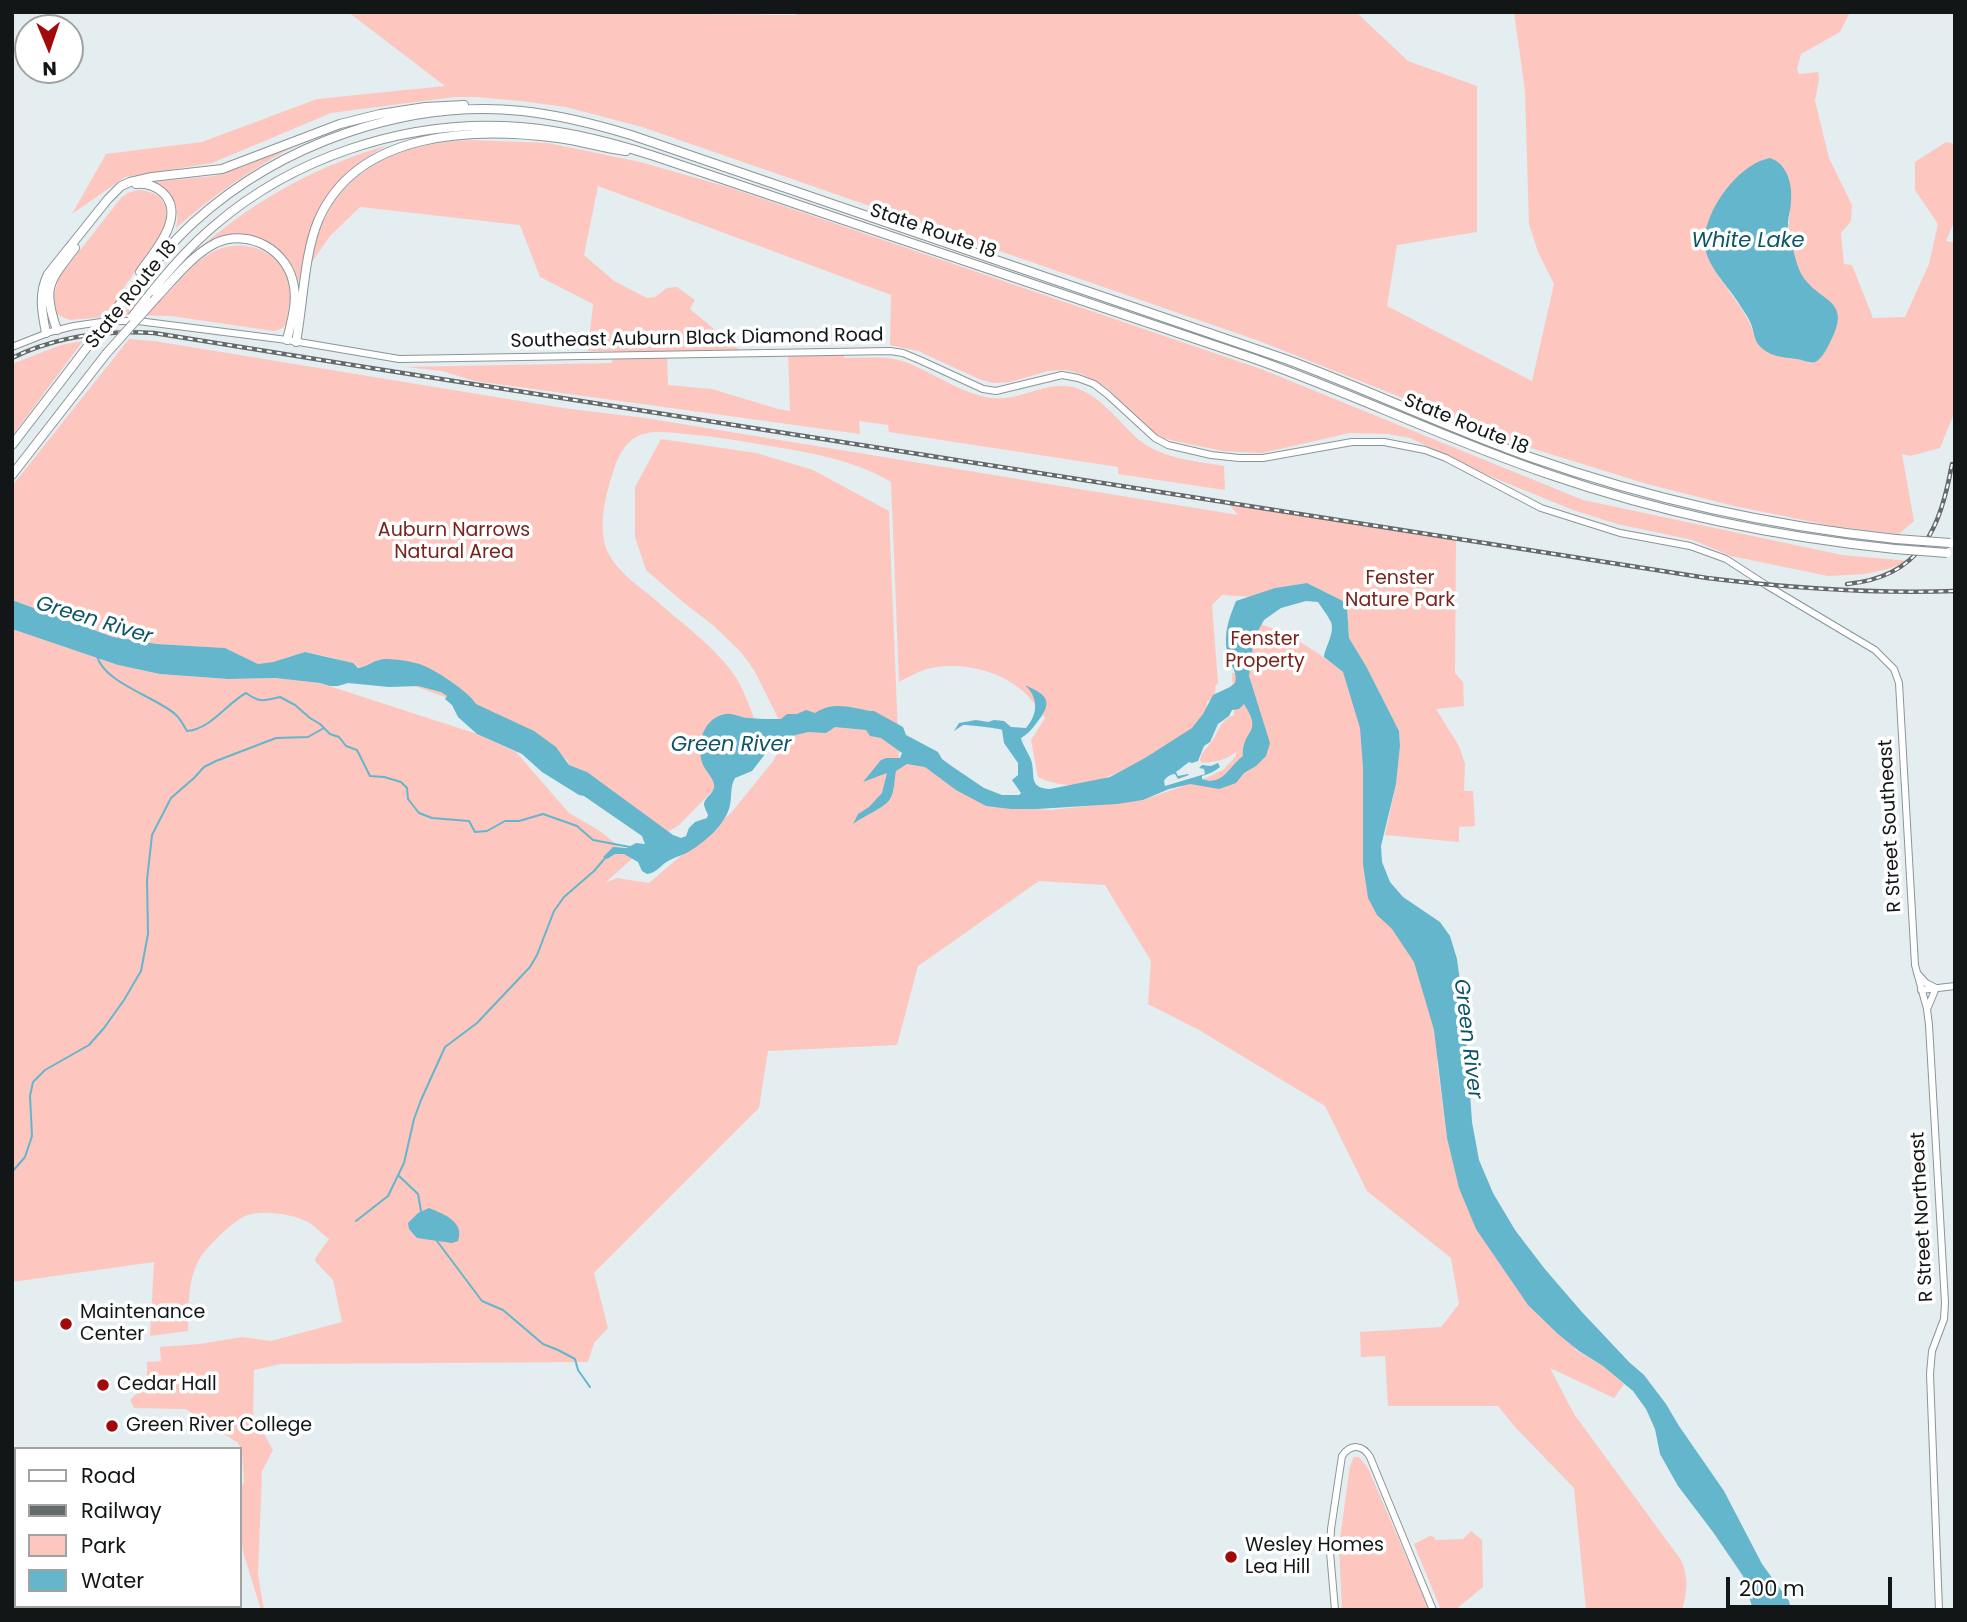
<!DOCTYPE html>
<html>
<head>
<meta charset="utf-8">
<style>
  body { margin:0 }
  #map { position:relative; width:1967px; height:1622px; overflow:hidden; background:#e4edf0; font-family:Poppins,sans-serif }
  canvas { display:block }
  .frame { position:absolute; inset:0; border:14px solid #131617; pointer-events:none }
  .legend { position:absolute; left:14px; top:1447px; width:228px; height:161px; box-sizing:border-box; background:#fff; border:2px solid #a1a2a2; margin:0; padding:9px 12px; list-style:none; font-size:21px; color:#131617 }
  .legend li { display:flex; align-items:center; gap:14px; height:35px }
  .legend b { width:35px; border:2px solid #a1a2a2 }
  .north { position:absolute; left:14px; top:14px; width:70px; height:70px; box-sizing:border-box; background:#fff; border:2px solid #a1a2a2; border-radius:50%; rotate:178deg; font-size:19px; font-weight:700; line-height:28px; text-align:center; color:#131617 }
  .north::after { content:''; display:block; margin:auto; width:24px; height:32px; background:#a2090a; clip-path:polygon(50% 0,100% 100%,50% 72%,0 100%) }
  .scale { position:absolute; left:1726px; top:1577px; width:166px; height:32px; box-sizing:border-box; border:4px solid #131617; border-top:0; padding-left:9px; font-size:21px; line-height:24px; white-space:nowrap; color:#131617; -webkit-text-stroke:5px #fff; paint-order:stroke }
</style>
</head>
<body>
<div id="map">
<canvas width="1967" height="1622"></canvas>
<div class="frame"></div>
<ul class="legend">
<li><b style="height:9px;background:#fff"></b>Road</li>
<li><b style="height:9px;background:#64696b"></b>Railway</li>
<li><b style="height:19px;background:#fdc7bf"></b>Park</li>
<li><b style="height:19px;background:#63b6cb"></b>Water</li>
</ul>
<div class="north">N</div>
<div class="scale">200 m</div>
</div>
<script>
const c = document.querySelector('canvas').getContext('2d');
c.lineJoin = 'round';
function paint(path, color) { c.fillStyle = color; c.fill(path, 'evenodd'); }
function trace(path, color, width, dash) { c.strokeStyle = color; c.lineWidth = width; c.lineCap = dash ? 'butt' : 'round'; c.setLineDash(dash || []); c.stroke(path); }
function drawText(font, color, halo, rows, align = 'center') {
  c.font = font + ' Poppins,sans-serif'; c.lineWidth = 7; c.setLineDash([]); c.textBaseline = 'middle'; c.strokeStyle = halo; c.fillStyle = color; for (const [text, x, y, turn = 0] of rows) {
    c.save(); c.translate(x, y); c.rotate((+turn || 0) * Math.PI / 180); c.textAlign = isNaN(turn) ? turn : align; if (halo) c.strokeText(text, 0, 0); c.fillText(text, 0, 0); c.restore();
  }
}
paint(new Path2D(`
  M348 12H672L678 14 796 15 797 12H1356L1408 61 1477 86V232L1397 245 1387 306 1532 381 1554 284 1538 252 1529 224 1525 91 1514 12H1850L1840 32 1801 54 1797 69 1799 74 1818 72 1819 79 1815 101 1829 158 1852 205 1851 221 1841 233 1844 264 1852 265 1873 318 1905 317 1929 264 1938 224 1915 190V162L1946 142 1955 144V220L1946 241 1955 243V411L1940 448 1910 456 1902 454 1914 521 1899 534 1833 526 1734 506 1647 484 1521 445 1262 342 642 127 566 107 521 101 476 97H454L331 113 212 163 125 177 72 214 106 154 202 142 317 99 445 86ZM1766 159 1791 192C1792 202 1789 211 1789 221 1788 244 1796 273 1813 289L1833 336C1828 345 1822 361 1810 363L1756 341C1749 306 1705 271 1705 242 1705 229 1711 217 1716 206 1726 184 1744 169 1766 159Z
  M469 140 548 143 640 162 728 187 1261 369 1583 500 1842 555 1910 561 1888 569 1865 574 1828 576 1731 556 1693 540 1617 524 1573 510 1492 477 1410 438 1388 434 1350 433 1262 453 1223 451 1174 441 1161 437 1150 430 1107 388 1082 374 1065 370 1048 371 1010 382 993 383 979 379 918 351 890 345 891 295 598 186 584 255 614 281 647 298 655 297 667 288 677 287 695 300 690 309 742 352 588 351 593 304 540 277 520 225 360 207 330 236 312 262C325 177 389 144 469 140Z
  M297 145C253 168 213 195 176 228 181 207 173 191 154 182L214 176 242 167Z
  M388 145C358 160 329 184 317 216 309 238 306 263 300 285 295 266 279 241 257 239 250 238 242 239 234 239 222 239 213 239 202 246 258 198 319 165 388 145Z
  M137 190C164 191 172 208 163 231L116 299 164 297C179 282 192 263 211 253 242 236 281 249 289 285 291 294 290 303 288 312 287 323 286 329 274 331L171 316 127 315 70 320 58 315 55 310 54 295 59 277 121 198 128 193Z
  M129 339 154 341 563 408 645 418 1238 515 1228 503 1456 539 1455 673 1463 682 1464 706 1436 709 1459 746 1465 764 1464 791H1473L1475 826 1459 827V842L1385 835 1396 784 1400 746 1399 731 1366 666 1349 638 1347 607 1343 601 1307 583 1275 588 1253 597 1222 595 1212 605 1218 683 1215 687 1216 700 1207 701 1206 712 1197 727C1163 747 1114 782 1075 785 1063 786 1049 782 1038 777L1031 740 1045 718C1037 706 1027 693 1015 685 992 668 951 661 924 670 915 673 907 678 899 682L891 482C853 459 806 452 764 445 741 441 718 437 695 435 655 431 629 424 614 469 606 493 598 523 606 548 614 569 636 584 653 598 679 621 718 649 737 679 744 691 749 705 754 718L731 772 679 825 665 834 599 785 587 772 569 765 567 760 485 711 334 658 305 652 273 662 258 664 225 648 157 644 113 637 12 600V486Z
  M83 341 12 436V364L61 345Z
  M788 351H844V358C866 358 888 355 908 363 935 374 964 395 992 398 1024 402 1050 376 1081 390 1104 400 1120 423 1138 439 1162 459 1195 461 1224 466L1225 490 1118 474V467L889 432 888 425 859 421 860 434 475 381 442 371 406 367 612 363V355L667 354 668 385 712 389 778 409 790 411Z
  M661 439 756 453 813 470 889 511 899 759 930 766 986 806 1050 810 1143 800 1206 778 1223 770 1236 756V752C1226 760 1215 762 1202 763L1200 760C1202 751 1207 748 1212 741 1220 730 1220 720 1234 715L1232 673H1243L1257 623C1295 635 1329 659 1358 685L1367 821 1405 925 1450 1061 1437 1062 1447 1138 1460 1190 1587 1348 1574 1349 1603 1366 1624 1384 1614 1398 1550 1368 1574 1414 1681 1560C1689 1578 1687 1592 1682 1610H1586L1574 1488 1516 1428 1498 1406H1388L1385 1356 1361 1357 1360 1332 1441 1327 1459 1304 1451 1258 1367 1191 1325 1106 1199 1030 1148 1004 1151 961 1105 885 1039 881 918 966 897 1045 768 1051 759 1108 594 1273 608 1328 594 1343 588 1362 281 1364 254 1370 253 1415 273 1450 262 1471 258 1575 264 1610H261L244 1555 240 1534V1491L244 1482 242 1451 238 1443 186 1409 134 1408 130 1400 147 1383V1362L161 1361 160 1347 200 1344 242 1337 271 1341 342 1322 333 1280 315 1261 316 1257 329 1239C322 1234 316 1227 308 1222 294 1214 260 1209 245 1216 235 1221 227 1229 219 1236 211 1244 200 1255 196 1266 187 1286 189 1309 188 1331L150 1336 154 1262 12 1282V629L118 665 160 674 228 679 275 678 320 683 477 734 516 752 569 813 600 831 633 858 605 883 617 878 649 883 731 813 774 760 785 732 754 670 741 652 714 626 683 602 646 570 635 537V487Z
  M1354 1457H1359L1368 1468 1429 1610H1342L1339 1546 1350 1466Z
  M1471 1531 1482 1540 1483 1587 1455 1610H1441L1414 1544 1430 1536 1434 1537 1435 1540 1463 1539Z`), '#fdc7bf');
paint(new Path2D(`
  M1770 158C1787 163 1793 185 1791 202 1791 209 1788 216 1788 223 1788 232 1790 241 1793 249 1796 261 1799 274 1808 283 1822 300 1848 302 1834 334 1830 342 1825 355 1817 361 1811 365 1804 360 1797 359 1783 357 1768 357 1758 344 1754 339 1754 331 1751 324 1748 316 1742 309 1738 302 1727 285 1708 267 1705 247 1701 215 1737 164 1770 158Z
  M1307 583 1343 601 1347 607 1349 638 1366 666 1399 731 1400 746 1396 784 1381 846 1382 862 1390 882 1403 897 1440 922 1450 936 1457 959 1464 1010 1472 1122 1479 1160 1493 1193 1515 1230 1544 1268 1581 1311 1629 1362 1644 1375 1666 1404 1679 1426 1724 1491 1762 1564 1789 1601 1791 1610H1753L1743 1576 1713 1532 1678 1486 1660 1454 1655 1429 1646 1409 1633 1391 1603 1366 1579 1351 1558 1334 1528 1305 1476 1229 1459 1188 1447 1138 1434 1030 1414 962 1392 929 1377 915 1368 898 1363 864V767L1360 728 1343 672 1324 657C1325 647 1335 633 1331 622 1328 616 1322 608 1318 602L1306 601 1281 608 1264 620 1254 638 1249 676 1270 743 1266 756 1256 766 1244 773 1236 783 1219 789 1190 784 1169 789 1143 800 1117 804 1037 809H1011L986 806 956 790 925 767 907 764 896 771C894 780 895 791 890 799 886 807 862 817 853 824L858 814 869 807 882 793 887 773 863 782 881 760 886 758H900L902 753 881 738 870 736 866 730 835 727 826 733 808 732 776 740 752 771 735 778C730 787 732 795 730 805 726 824 706 841 690 851 684 855 677 856 670 860 661 864 657 873 647 874L642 871 638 862 624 854H615L607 859 603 857 613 847 627 848 636 843 645 844 642 836 584 796 579 795 542 772 522 754 477 734 458 717 452 705 445 699 447 696 441 692 418 686 389 687 348 683 338 686H330L320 683 275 678 228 679 160 674 118 665 12 629V600L113 637 157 644 225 648 258 664 273 662 305 652 353 663 358 668C368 667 373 660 384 659 396 659 411 661 422 665 437 671 468 691 476 704L534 731 556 747 569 765 587 772 673 835 681 838 686 836 689 828 695 822 707 818 708 815C707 812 705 809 704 805 704 796 718 793 713 781 710 774 704 769 702 762 696 743 704 717 726 714 734 713 740 718 748 718 758 719 770 719 781 719L787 714H797L806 710 815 713C833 701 850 707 870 711H874L903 727 906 735 938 752 942 759 950 765 984 788 1002 795H1019L1021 793 1012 780 1018 775V763L1004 743 1002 730C999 728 969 725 963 725L954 731 959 723 976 720 988 722 994 720 1004 721 1011 727 1026 728C1038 714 1039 698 1025 685 1042 693 1054 698 1041 717 1034 726 1031 732 1021 738 1023 746 1028 752 1031 760 1036 774 1027 788 1050 789L1110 777 1145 758 1192 728 1203 714 1213 695 1230 687 1235 683C1238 672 1231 667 1228 656 1223 635 1228 621 1236 601L1275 588ZM1244 704C1264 735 1242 728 1243 756 1229 766 1223 787 1202 779V776C1208 774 1214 772 1220 767L1218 763 1211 766 1202 765 1199 768 1204 769 1205 774 1165 786 1164 781C1166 777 1171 774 1175 774L1178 779 1189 775 1188 774 1178 776 1176 772 1189 762 1192 763 1198 761 1204 746 1210 742 1218 724 1229 716 1232 710 1239 709Z
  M429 1208C444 1214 465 1222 458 1241L452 1243 417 1238 409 1229 408 1223 418 1213Z`), '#63b6cb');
trace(new Path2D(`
  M97 656C104 683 156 697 175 714 181 719 183 725 187 731 211 729 226 704 246 693 260 703 264 701 280 697L295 705 310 718 320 724 330 734 339 737 346 746 357 750 370 776 384 777 401 782 407 788 408 799 419 813 432 818 469 821 475 832 487 831 505 821H519L543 814 577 826 593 840 630 847
  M12 1172 25 1157 32 1136 30 1096 33 1082 45 1070 89 1045 104 1028 124 1000 141 971 148 934 147 880 152 835 171 798 194 778 204 767 216 761 276 738 308 737 324 728
  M399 1176 418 1194 421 1211
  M356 1221 388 1196 404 1163 414 1119 421 1100 445 1047 477 1023 530 967 537 955 554 911 564 897 594 871 606 857
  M437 1241 482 1301 503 1310 543 1344 558 1350 575 1359 578 1370 590 1387`), '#63b6cb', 2);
const secondary = new Path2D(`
  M12 347 50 332 74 326 108 321H138L287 340 399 359 890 351 903 353 922 361 983 389 996 391 1062 375 1078 378 1094 384 1107 394 1155 438 1168 445 1211 455 1239 458H1263L1352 442H1384L1425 450 1446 458 1541 508 1620 533 1690 546 1726 559 1766 585 1875 650 1894 669 1899 683 1915 965 1927 1009 1929 1025 1945 1303 1944 1319 1932 1351 1930 1374 1939 1610
  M1917 973 1926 983 1936 988 1928 1007
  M1921 990 1955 986
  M1335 1610 1330 1552 1331 1529 1342 1456C1351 1443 1363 1445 1370 1457L1433 1610`);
const highway = new Path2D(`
  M136 184C145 183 155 186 162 192 188 215 154 252 140 272
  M156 298C174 279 192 255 216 243 250 228 289 251 294 287 297 304 291 323 287 340
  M146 299C167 272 189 247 215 225 293 158 401 122 504 126 556 128 605 140 654 156L1252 358C1352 393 1448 440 1548 474 1661 513 1777 537 1895 549
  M116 309C140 279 165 249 194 222 280 144 406 99 522 111 559 115 595 124 631 135L1288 360C1369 390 1448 428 1530 457 1649 499 1771 526 1896 539
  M57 330C42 287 49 282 75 248
  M46 333C42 312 38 294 48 274L108 199 121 186 130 182 152 177 222 169 340 124 380 114 425 107 464 105
  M296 342C303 305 304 255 318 221 357 130 474 127 558 138 581 141 603 148 626 151
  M12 445 72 367
  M12 475 106 354`);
trace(secondary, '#8c9497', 8);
trace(highway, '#8c9497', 10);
trace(secondary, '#fff', 6);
trace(highway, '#fff', 8);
const rail = new Path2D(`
  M12 358C57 336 105 330 154 333L371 368 1707 578C1790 588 1872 594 1955 591
  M1847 584C1921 577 1940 529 1952 464`);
trace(rail, '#64696b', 4.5);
trace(rail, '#fff', 2, [5]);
const highwayBridge = new Path2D(`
  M132 317 146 299
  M106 354 156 298
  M72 367 116 309
  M1896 539 1950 543
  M1895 549 1947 553`);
trace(highwayBridge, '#8c9497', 10, []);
trace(highwayBridge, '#fff', 8);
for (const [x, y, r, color] of [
  [66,1324,7,"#a2090a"],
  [103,1385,7,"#a2090a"],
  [112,1426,7,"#a2090a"],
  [1231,1557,7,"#a2090a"]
]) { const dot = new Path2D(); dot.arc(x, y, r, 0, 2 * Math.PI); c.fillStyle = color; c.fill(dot); trace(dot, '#fff', 2.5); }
drawText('19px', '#131617', '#fff', [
  ["State Route 18",933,232,19],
  ["State Route 18",132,295,-51],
  ["Southeast Auburn Black Diamond Road",697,339,-1],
  ["State Route 18",1466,425,22],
  ["R Street Southeast",1891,826,-93],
  ["R Street Northeast",1923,1217,-93]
]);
drawText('19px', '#76241d', '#fff', [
  ["Auburn Narrows",454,531],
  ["Natural Area",454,553],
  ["Fenster",1400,579],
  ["Nature Park",1400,601],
  ["Fenster",1265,640],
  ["Property",1265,662]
]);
drawText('19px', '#131617', '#fff', [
  ["Maintenance",80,1313],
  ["Center",80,1335],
  ["Cedar Hall",117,1385],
  ["Green River College",126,1426],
  ["Wesley Homes",1245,1546],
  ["Lea Hill",1245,1568]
], 'left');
drawText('italic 21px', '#0d5565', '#fff', [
  ["White Lake",1748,242],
  ["Green River",94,621,17],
  ["Green River",731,746],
  ["Green River",1467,1039,83]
]);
</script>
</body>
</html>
